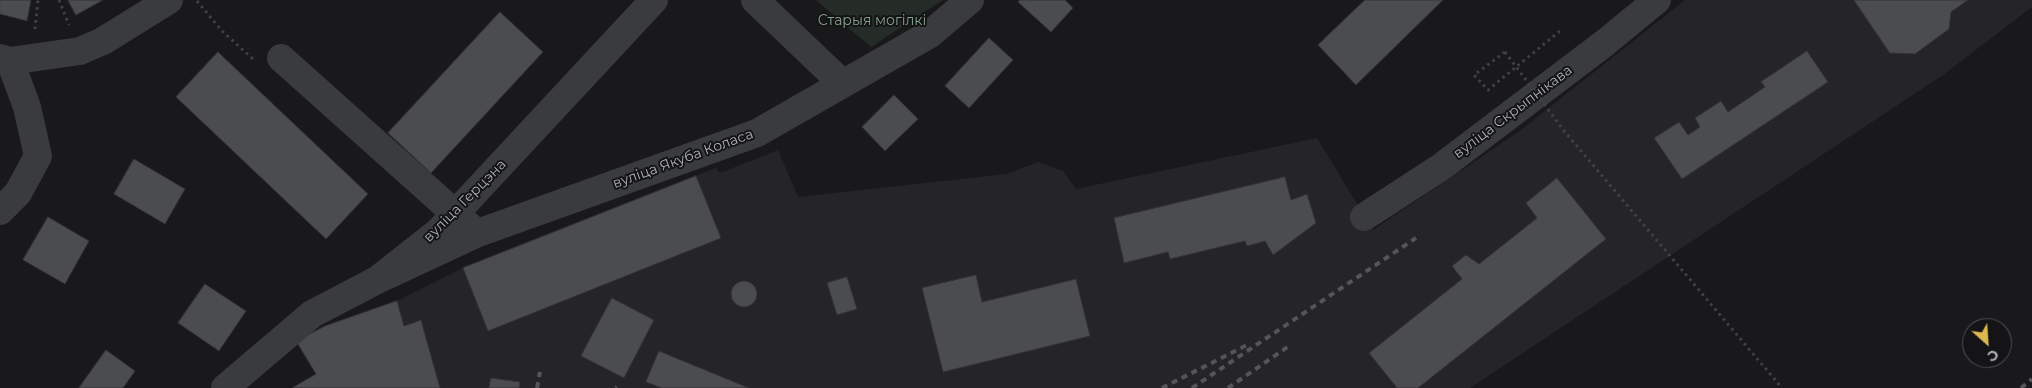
<!DOCTYPE html>
<html>
<head>
<meta charset="utf-8">
<style>
  body { margin:0 }
  #map { position:relative; width:2032px; height:388px; overflow:hidden; background:#19191b; font-family:Montserrat,sans-serif }
  canvas { display:block }
  .north { position:absolute; left:1962px; top:318px; width:50px; height:50px; box-sizing:border-box; background:#141416; border:1px solid #515257; border-radius:50%; rotate:154deg; font-size:14px; font-weight:700; line-height:20px; text-align:center; color:#adb0b9 }
  .north::after { content:''; display:block; margin:auto; width:18px; height:22px; background:#deb94d; clip-path:polygon(50% 0,100% 100%,50% 72%,0 100%) }
</style>
</head>
<body>
<div id="map">
<canvas width="2032" height="388"></canvas>
<div class="north">С</div>
</div>
<script>
const c = document.querySelector('canvas').getContext('2d');
c.lineJoin = 'round';
function paint(path, color) { c.fillStyle = color; c.fill(path, 'evenodd'); }
function trace(path, color, width, dash) { c.strokeStyle = color; c.lineWidth = width; c.lineCap = dash ? 'butt' : 'round'; c.setLineDash(dash || []); c.stroke(path); }
function drawText(font, color, halo, rows, align = 'center') {
  c.font = font + ' Montserrat,sans-serif'; c.lineWidth = 4; c.setLineDash([]); c.textBaseline = 'middle'; c.strokeStyle = halo; c.fillStyle = color; for (const [text, x, y, turn = 0] of rows) {
    c.save(); c.translate(x, y); c.rotate((+turn || 0) * Math.PI / 180); c.textAlign = isNaN(turn) ? turn : align; if (halo) c.strokeText(text, 0, 0); c.fillText(text, 0, 0); c.restore();
  }
}
paint(new Path2D(`
  M1685 0H2032V7L1943 75 1470 388H292L316 373 296 341 325 326 397 301 463 268 696 176 716 168 720 173 778 150 798 197 1007 174 1038 162 1063 171 1076 189 1317 138 1373 230 1521 130Z`), '#252528');
paint(new Path2D(`
  M816 0H943L871 47Z`), '#252c27');
const building = new Path2D(`
  M0 0H31L27 21 0 14Z
  M68 0H103L76 15Z
  M1020 0H1065L1073 8 1051 32 1018 2Z
  M1365 0H1443L1356 85 1318 45Z
  M1854 0H1968L1951 12 1949 29 1915 54 1890 53Z
  M500 12 543 52 431 173 388 133Z
  M989 38 1013 60 969 108 945 86Z
  M1807 51 1828 82 1682 179 1654 138 1679 122 1688 135 1700 127 1695 118 1721 101 1728 112 1765 87 1761 82Z
  M218 52 368 194 326 239 176 97Z
  M894 95 918 119 885 151 862 127Z
  M134 159 185 189 165 224 114 194Z
  M696 176 721 238 488 331 463 268Z
  M1285 177 1291 200 1307 194 1316 223 1273 255 1265 241 1247 246 1245 241 1170 259 1168 252 1124 263 1114 218Z
  M1557 178 1606 239 1418 388H1397L1369 353 1462 279 1452 266 1466 255 1479 264 1537 218 1526 203Z
  M48 217 89 241 65 284 23 260Z
  M976 275 982 302 1076 279 1090 336 943 372 922 288Z
  M847 277 857 309 837 315 827 283Z
  M731 294a13 13 0 1 1 26 0a13 13 0 1 1-26 0Z
  M205 284 246 311 219 351 178 323Z
  M612 298 654 320 624 378 581 356Z
  M397 301 404 326 421 320 440 388H292L316 374 296 341 325 326Z
  M106 350 135 371 123 388H79Z
  M659 351 749 388H662L646 382Z
  M491 378 520 382 519 388H489Z`);
paint(building, '#4b4c50');
trace(building, '#333336', 1);
trace(new Path2D(`
  M59 0 69 25
  M197 1 222 31 253 59
  M35 29 38 0
  M1505 52 1474 75 1488 90 1560 31`), '#404246', 3, [2.5, 4]);
trace(new Path2D(`
  M755 0 842 83
  M0 58 10 61 27 107 38 156 18 193 0 211
  M281 58 469 226
  M10 61 80 51 103 41 169 0
  M1364 217 1441 167 1606 42 1657 0
  M377 280 478 233 757 133 930 34 970 0
  M225 388 312 314 377 280 438 232 654 0`), '#3a3b3f', 28);
trace(new Path2D(`
  M537 388 540 372
  M616 388 617 387
  M1162 388 1247 345
  M1192 388 1416 238
  M1228 388 1289 346
  M2021 388 2032 379`), '#54555a', 4, [6, 5]);
trace(new Path2D(`
  M1505 52 1565 132 1782 388`), '#404246', 3, [2.5, 4]);
drawText('14px', '#86a28a', '#141416', [
  ["Старыя могілкі",872,21]
]);
drawText('14px', '#adb0b9', '#141416', [
  ["вуліца Скрыпнікава",1513,112,-37],
  ["вуліца Якуба Коласа",683,159,-20],
  ["вуліца Герцэна",465,201,-45]
]);
</script>
</body>
</html>
